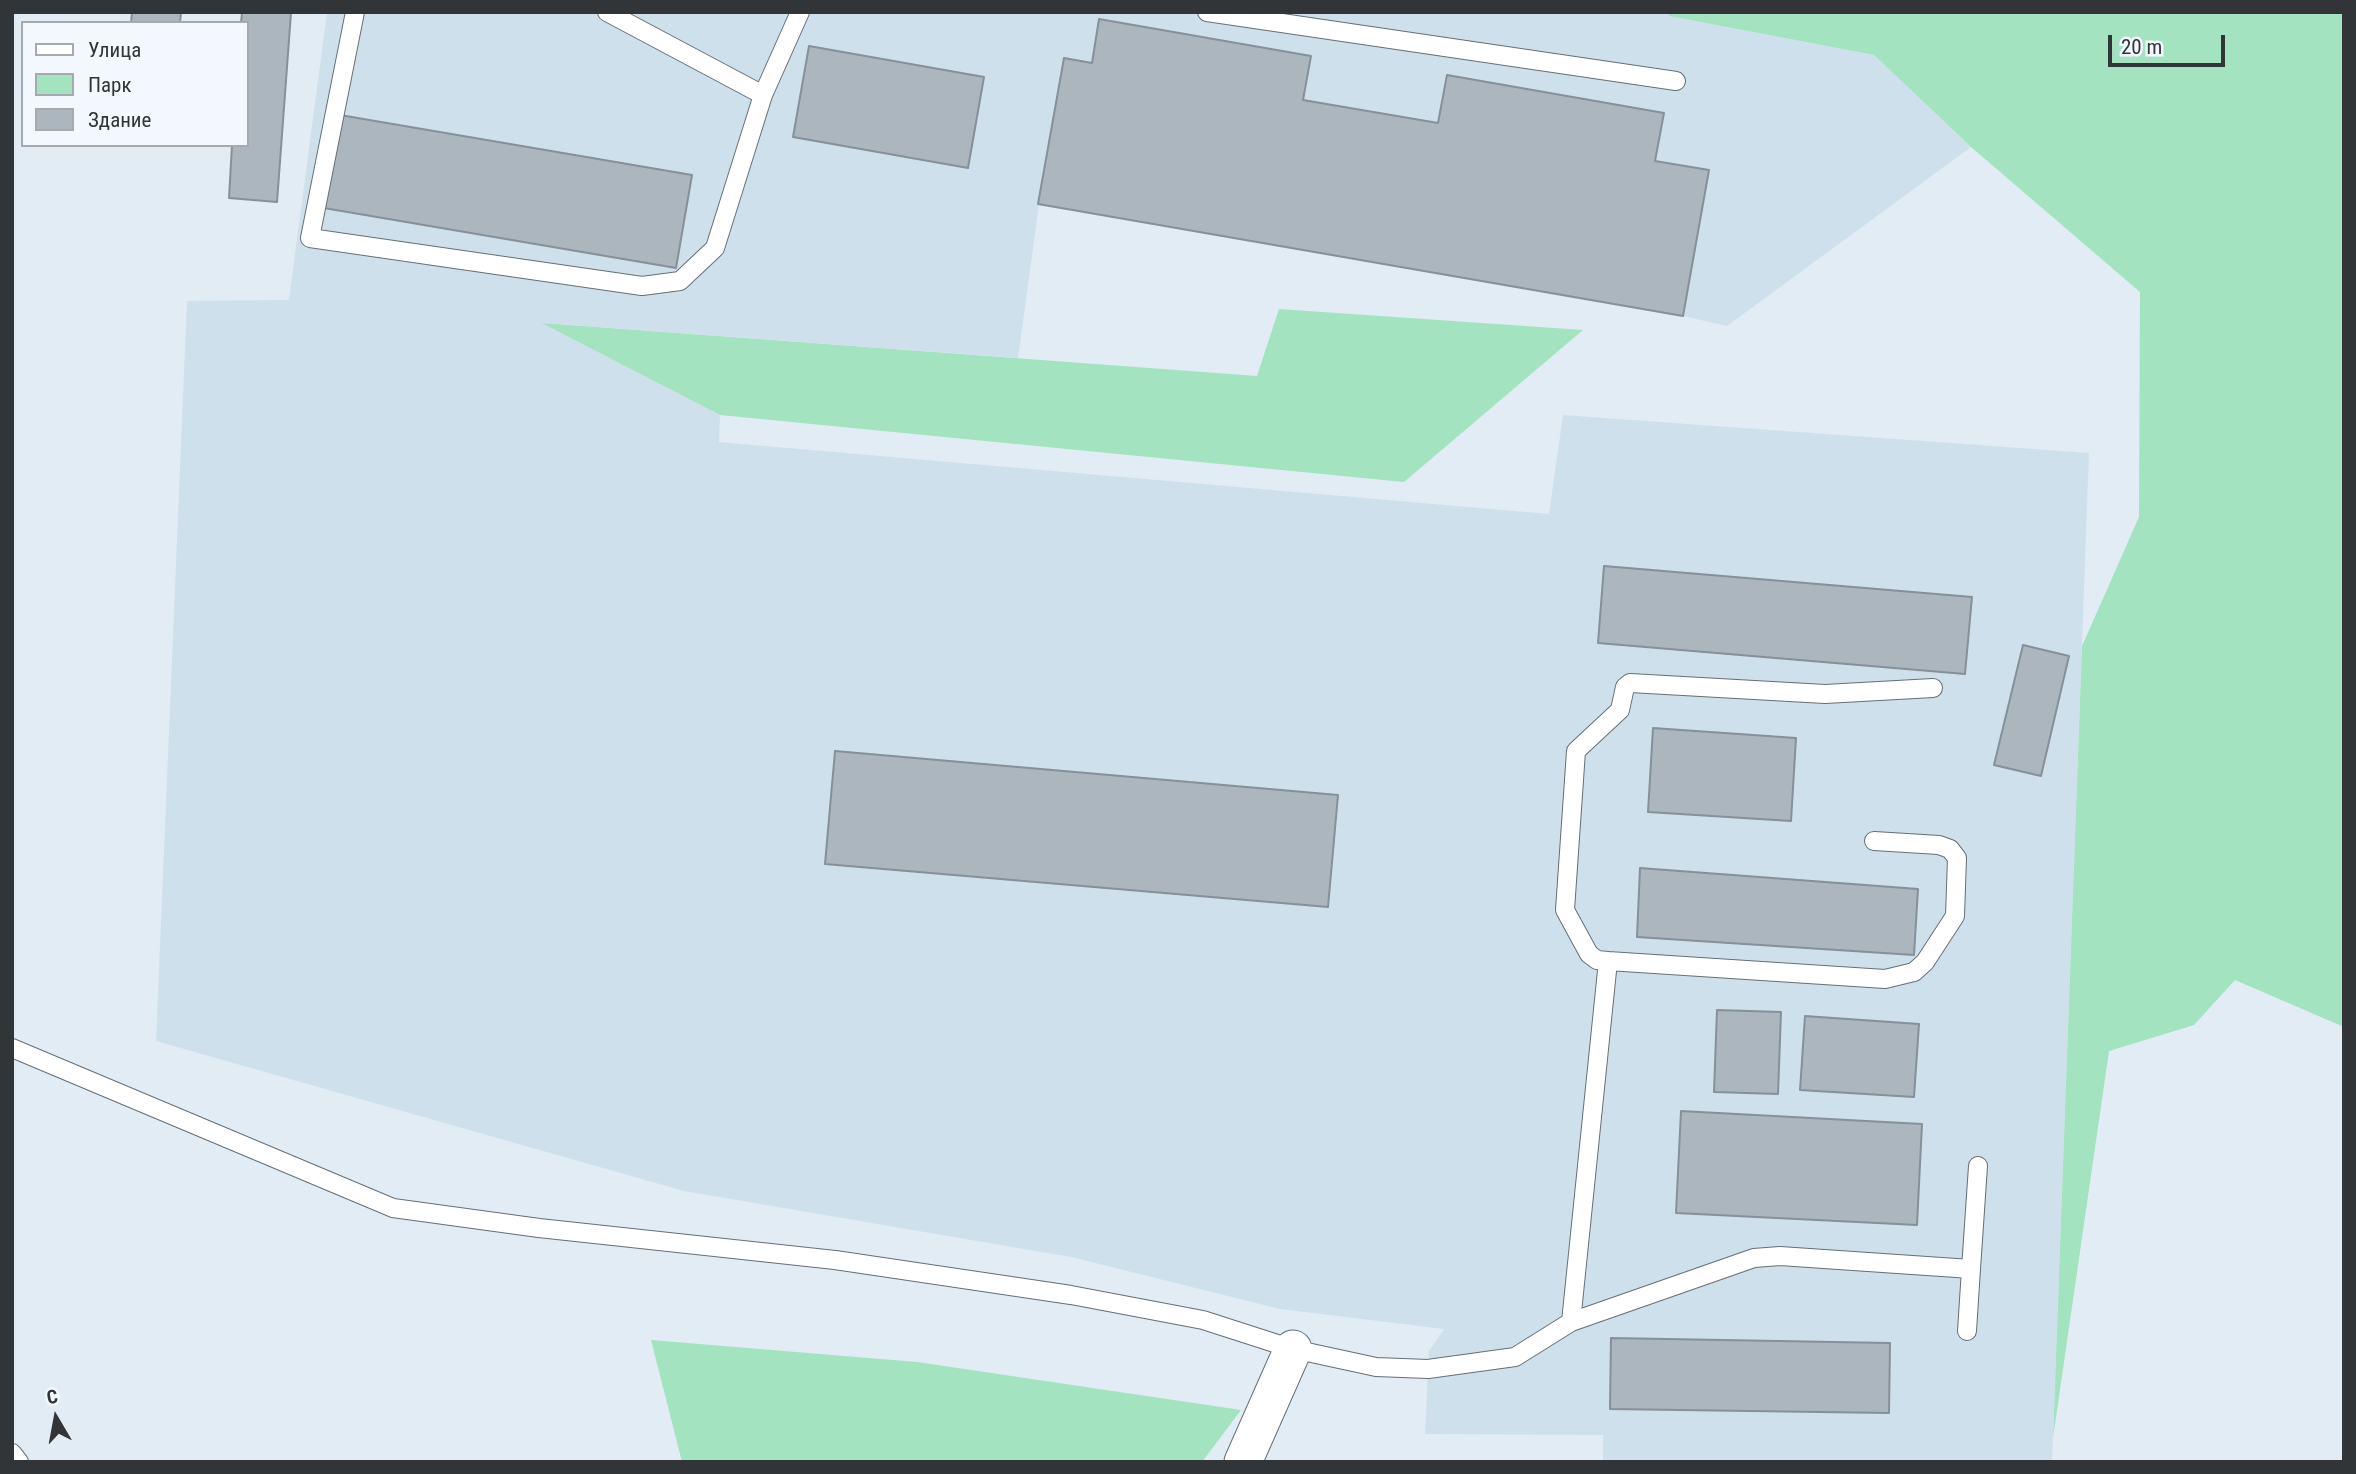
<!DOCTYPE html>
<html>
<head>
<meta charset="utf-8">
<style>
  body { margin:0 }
  #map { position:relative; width:2356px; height:1474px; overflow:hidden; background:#e1ecf4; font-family:"Roboto Condensed",sans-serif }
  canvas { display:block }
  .frame { position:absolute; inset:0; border:14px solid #313538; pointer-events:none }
  .legend { position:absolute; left:21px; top:21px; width:228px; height:126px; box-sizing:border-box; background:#f2f8fd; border:2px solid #a5aaae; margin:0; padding:9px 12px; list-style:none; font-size:21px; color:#313538 }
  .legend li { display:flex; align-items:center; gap:14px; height:35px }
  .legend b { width:35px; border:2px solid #a5aaae }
  .north { position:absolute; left:21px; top:1383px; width:70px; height:70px; -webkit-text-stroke:5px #f2f8fd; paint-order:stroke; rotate:350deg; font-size:19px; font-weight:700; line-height:28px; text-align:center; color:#313538 }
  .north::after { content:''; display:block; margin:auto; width:24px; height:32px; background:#313538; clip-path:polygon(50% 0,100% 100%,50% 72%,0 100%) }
  .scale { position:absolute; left:2108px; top:35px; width:117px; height:32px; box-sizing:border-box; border:4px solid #313538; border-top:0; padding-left:9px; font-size:21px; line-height:24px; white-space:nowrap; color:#313538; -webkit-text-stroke:5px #f2f8fd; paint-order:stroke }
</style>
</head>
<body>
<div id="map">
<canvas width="2356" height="1474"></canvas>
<div class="frame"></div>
<ul class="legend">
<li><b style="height:9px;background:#fff"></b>Улица</li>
<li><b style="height:19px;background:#a3e3bf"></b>Парк</li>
<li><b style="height:19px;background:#acb6be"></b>Здание</li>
</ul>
<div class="north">С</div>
<div class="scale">20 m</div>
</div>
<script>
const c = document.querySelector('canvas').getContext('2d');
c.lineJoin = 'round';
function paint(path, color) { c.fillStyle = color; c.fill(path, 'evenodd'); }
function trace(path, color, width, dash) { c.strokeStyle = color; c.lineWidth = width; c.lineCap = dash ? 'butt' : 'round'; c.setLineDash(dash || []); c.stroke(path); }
paint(new Path2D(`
  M327 12H1669V16L1874 55 1971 147 1727 326 1683 316 1039 204 1018 358 544 323 720 415 719 442 1549 514 1563 415 2089 453 2052 1462H1603V1435L1425 1434 1429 1351 1444 1329 1280 1309 1071 1257 684 1191 156 1041 187 301 289 300Z`), '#cfe0ed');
paint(new Path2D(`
  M1669 12H2344V1027L2235 980 2194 1025 2109 1051 2053 1438 2082 646 2139 517 2140 292 1971 147 1874 55 1669 16Z
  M1279 309 1583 330 1404 482 720 415 542 323 1257 376Z
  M651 1340 917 1362 1241 1410 1202 1462H682Z`), '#a3e3bf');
const building = new Path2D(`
  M132 12H181L180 23H131Z
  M242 12 291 13 277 202 229 198 232 145H247V23H241Z
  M1099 19 1311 56 1303 100 1438 123 1447 75 1664 113 1655 161 1709 170 1683 316 1038 204 1064 58 1092 63Z
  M809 46 984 77 968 168 793 137Z
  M340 115 692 175 676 268 324 208Z
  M1604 566 1972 597 1965 674 1598 643Z
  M2023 645 2069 656 2041 776 1994 765Z
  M1653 728 1796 738 1791 821 1648 812Z
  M835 751 1338 795 1328 907 825 864Z
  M1640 868 1918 889 1914 955 1637 937Z
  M1717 1010 1781 1012 1778 1094 1714 1092Z
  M1805 1016 1919 1024 1914 1097 1800 1090Z
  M1681 1111 1922 1124 1917 1225 1676 1213Z
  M1611 1338 1890 1343 1889 1413 1610 1409Z`);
paint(building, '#acb6be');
trace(building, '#869098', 2);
const lane = new Path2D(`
  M355 12 310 238 642 286 680 281 715 248 763 95 800 12
  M607 12 763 95
  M1207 12 1676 81
  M1608 961 1885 979 1914 972 1925 962 1955 916 1957 858 1950 849 1939 845 1874 841
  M12 1048 393 1208 539 1228 835 1260 1071 1295 1203 1320 1293 1349 1376 1367 1428 1369 1515 1357 1571 1322 1754 1258 1780 1256 1971 1269 1978 1166
  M1571 1322 1608 961 1597 960 1589 954 1565 910 1576 751 1620 710 1625 687 1630 683 1825 694 1933 688
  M1967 1331 1971 1269
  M12 1453 19 1462`);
const street = new Path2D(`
  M1243 1462 1293 1349`);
trace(lane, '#666f76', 20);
trace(street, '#666f76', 39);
trace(lane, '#fff', 18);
trace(street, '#fff', 37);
</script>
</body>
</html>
